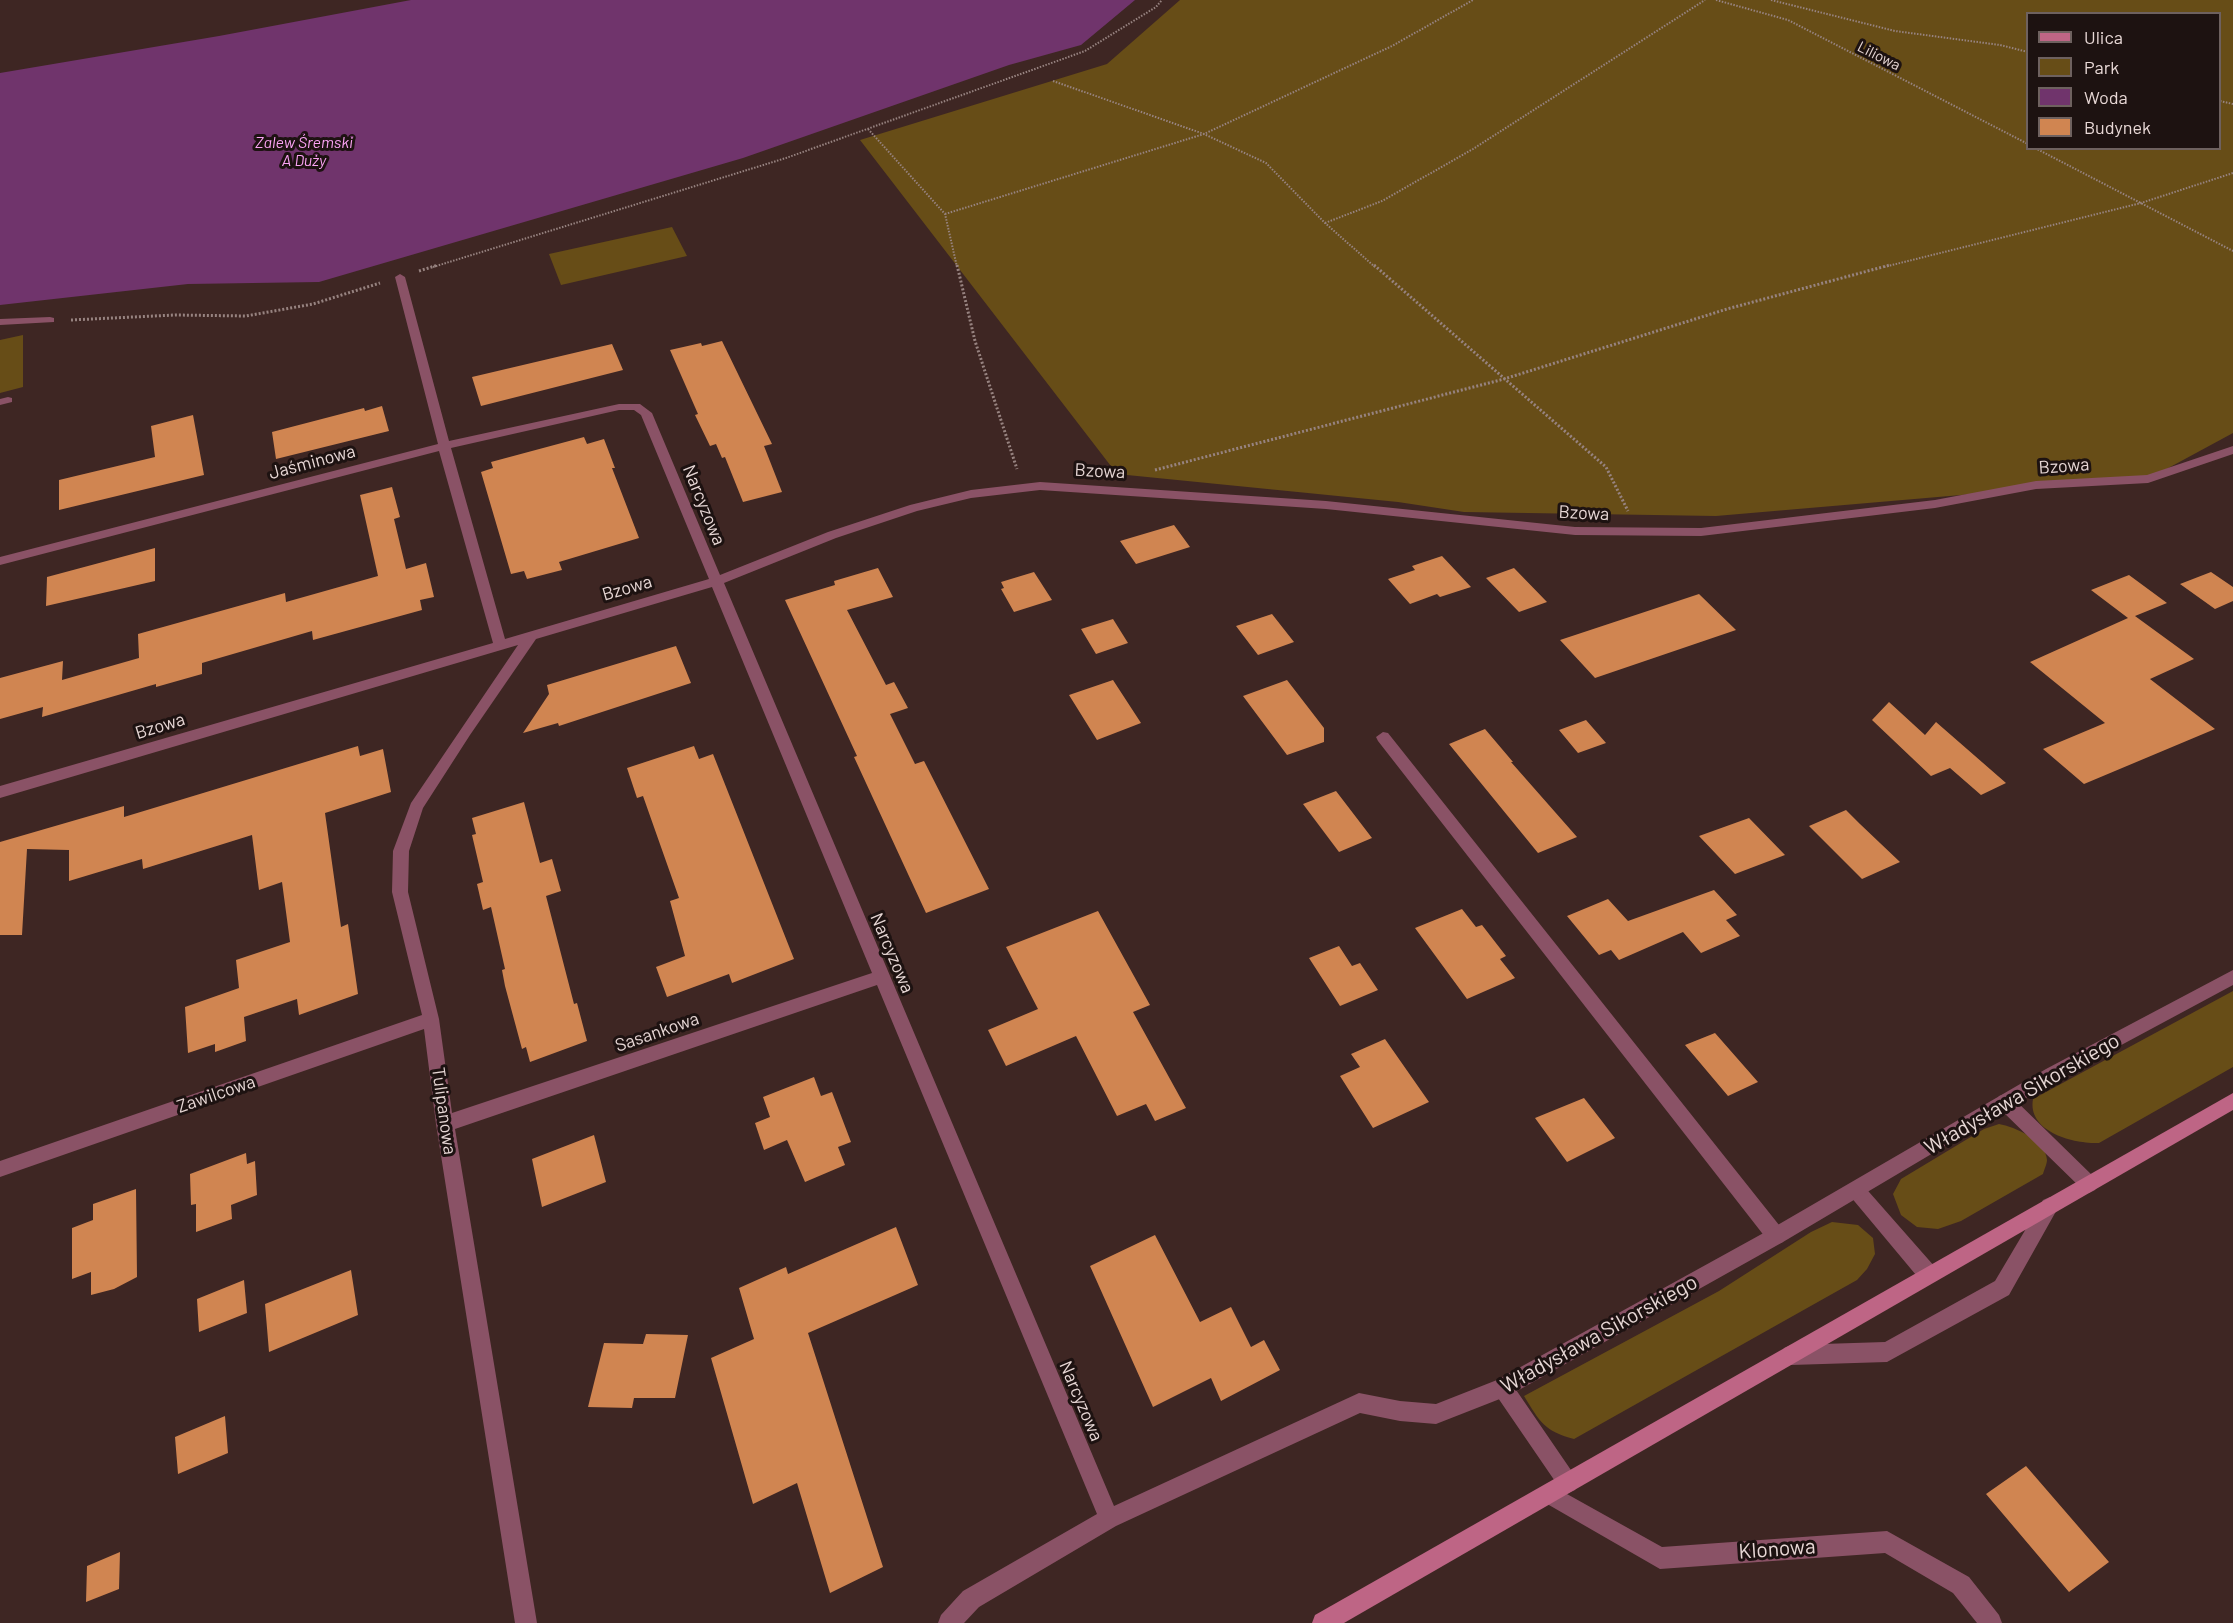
<!DOCTYPE html>
<html>
<head>
<meta charset="utf-8">
<style>
  body { margin:0 }
  #map { position:relative; width:2233px; height:1623px; overflow:hidden; background:#3e2623; font-family:Barlow,sans-serif }
  canvas { display:block }
  .legend { position:absolute; left:2026px; top:12px; width:195px; height:138px; box-sizing:border-box; background:#1d1211; border:2px solid #6e615f; margin:0; padding:8px 10px; list-style:none; font-size:18px; color:#e7d7d5 }
  .legend li { display:flex; align-items:center; gap:12px; height:30px }
  .legend b { width:30px; border:2px solid #6e615f }
</style>
</head>
<body>
<div id="map">
<canvas width="2233" height="1623"></canvas>
<ul class="legend">
<li><b style="height:8px;background:#be6585"></b>Ulica</li>
<li><b style="height:16px;background:#674d17"></b>Park</li>
<li><b style="height:16px;background:#70346c"></b>Woda</li>
<li><b style="height:16px;background:#d08551"></b>Budynek</li>
</ul>
</div>
<script>
const c = document.querySelector('canvas').getContext('2d');
c.lineJoin = 'round';
function paint(path, color) { c.fillStyle = color; c.fill(path, 'evenodd'); }
function trace(path, color, width, dash) { c.strokeStyle = color; c.lineWidth = width; c.lineCap = dash ? 'butt' : 'round'; c.setLineDash(dash || []); c.stroke(path); }
function drawText(font, color, halo, rows, align = 'center') {
  c.font = font + ' Barlow,sans-serif'; c.lineWidth = 6; c.setLineDash([]); c.textBaseline = 'middle'; c.strokeStyle = halo; c.fillStyle = color; for (const [text, x, y, turn = 0] of rows) {
    c.save(); c.translate(x, y); c.rotate((+turn || 0) * Math.PI / 180); c.textAlign = isNaN(turn) ? turn : align; if (halo) c.strokeText(text, 0, 0); c.fillText(text, 0, 0); c.restore();
  }
}
paint(new Path2D(`
  M1180 0H2233V433L2148 479 1716 516 1464 512 1398 502 1117 474 860 140 1107 64ZM2028 14H2220V148H2028Z
  M672 227 687 256 561 285 549 254Z
  M23 335V387L0 393V340Z
  M2233 991V1067L2099 1143C2074 1144 2027 1132 2033 1099Z
  M1999 1124C2015 1127 2046 1140 2047 1160 2047 1164 2044 1170 2043 1174L1961 1221 1938 1229 1917 1227 1901 1215 1893 1194 1901 1179 1984 1129Z
  M1832 1222 1858 1225 1873 1238 1875 1254 1867 1269 1857 1280 1574 1439C1544 1431 1540 1422 1524 1396L1719 1291 1811 1232Z`), '#674d17');
paint(new Path2D(`
  M411 0H1135L1081 45 1009 65 743 158 319 282 188 284 0 305V73L219 36Z`), '#70346c');
paint(new Path2D(`
  M722 341 772 444 764 446 782 492 743 502 725 457 722 458 716 444 710 446 695 415 698 414 670 350 701 343 702 346Z
  M612 344 623 370 481 406 472 377Z
  M382 406 389 431 276 459 272 432 364 408 365 411Z
  M193 415 204 475 59 510V480L155 457 151 426Z
  M584 437 587 444 604 439 615 468H612L639 538 559 562 562 570 527 579 524 571 511 574 481 472 493 468 491 462Z
  M392 487 400 517 394 519 406 569 426 563 434 597 420 600 422 610 313 640 312 631 202 663V674L156 687V684L42 717 43 707 0 719V678L63 661 62 680 139 658 138 634 285 593 286 602 378 576 360 495Z
  M1174 525 1190 547 1136 564 1120 541Z
  M155 548V581L46 606 47 577Z
  M1442 556 1471 587 1440 597 1437 594 1410 604 1388 579 1415 570 1412 566Z
  M878 568 893 597 847 610 886 685 894 682 908 708 890 714 915 764 924 761 989 889 926 913 854 757 857 756 785 600 835 585 834 581Z
  M1514 568 1547 602 1519 612 1486 578Z
  M1034 572 1052 600 1014 612 1001 589 1004 588 1001 582Z
  M2211 572 2233 587V601L2215 609 2180 584Z
  M2129 575 2167 603 2135 616 2194 659 2150 679 2215 729 2084 784 2043 749 2105 723 2030 662 2128 618 2091 590Z
  M1699 594 1736 630 1595 678 1560 640Z
  M1272 614 1294 642 1258 655 1236 626Z
  M1113 619 1128 643 1096 654 1081 629Z
  M676 646 691 683 559 726 558 723 523 733 549 694 547 685Z
  M1113 680 1141 723 1097 740 1069 695Z
  M1287 680 1324 728V742L1287 755 1243 696Z
  M1889 702 1925 735 1936 722 2006 783 1981 795 1950 768 1931 776 1872 720Z
  M1586 720 1606 743 1578 753 1559 730Z
  M1485 729 1513 762H1511L1577 837 1538 853 1449 744Z
  M358 746 360 756 383 749 391 792 325 813 341 927 348 924 358 994 299 1015 297 999 244 1017 246 1041 215 1052V1044L188 1053 185 1007 239 988 236 960 290 942 282 882 259 890 252 835 143 869 142 859 69 881V850L27 849 22 935H0V842L124 806V817Z
  M694 746 699 759 713 754 794 959 732 983 729 974 667 997 656 967 685 956 670 901 679 898 643 796 637 798 627 768Z
  M1336 791 1372 838 1339 852 1303 804Z
  M524 802 540 863 552 859 561 891 546 896 574 1004 577 1003 587 1041 530 1062 526 1047 522 1049 505 986 502 970 505 969 491 907 483 910 477 884 483 882 472 835 476 834 472 818Z
  M1846 810 1860 824 1900 862 1862 879 1809 826Z
  M1749 818 1785 855 1735 874 1699 836Z
  M1714 890 1737 915 1726 920 1740 936 1701 953 1683 932 1619 960 1611 950 1599 955 1567 916 1608 899 1628 921Z
  M1462 909 1476 927 1482 925 1506 956 1500 959 1515 978 1467 999 1415 928Z
  M1098 911 1150 1005 1133 1012 1186 1108 1155 1121 1146 1104 1117 1116 1076 1036 1006 1066 988 1030 1038 1009 1006 947Z
  M1339 946 1352 966 1360 963 1378 990 1340 1006 1309 958Z
  M1715 1033 1758 1082 1728 1096 1685 1045Z
  M1385 1039 1429 1102 1373 1128 1340 1076 1360 1067 1351 1054Z
  M814 1077 821 1096 832 1092 851 1142 838 1147 845 1165 805 1182 787 1140 764 1150 755 1123 770 1117 763 1097Z
  M1584 1098 1615 1138 1567 1162 1535 1118Z
  M594 1135 606 1182 542 1207 532 1159Z
  M246 1153 247 1164 255 1161 257 1195 231 1205 232 1219 196 1232V1204L191 1205 190 1174Z
  M136 1189 137 1277 114 1289 91 1295V1272L72 1279V1228L93 1220V1204Z
  M896 1227 918 1285 808 1333 883 1567 830 1593 797 1483 753 1504 711 1358 754 1339 739 1288 786 1267 788 1274Z
  M1155 1235 1200 1322 1231 1307 1251 1347 1264 1340 1280 1370 1221 1401 1211 1378 1153 1407 1090 1266Z
  M351 1270 358 1315 269 1352 265 1304Z
  M244 1280 247 1313 199 1332 197 1299Z
  M646 1334 688 1335 675 1398H634L632 1408 588 1407 604 1343 643 1344Z
  M225 1416 228 1453 178 1474 175 1437Z
  M2026 1466 2109 1562 2069 1592 1986 1494Z
  M120 1552 119 1589 86 1602 87 1566Z`), '#d08551');
trace(new Path2D(`
  M1716 0 1788 20 2028 144
  M1771 0 1895 31 2000 45 2028 52
  M1053 81 1204 134 1266 163 1325 223 1375 267
  M2220 101 2233 104
  M868 129 945 214 957 267
  M2035 148 2233 251
  M945 214 1204 134 1392 46 1473 0
  M1325 223 1382 201 1473 149 1705 0
  M433 267 786 158 1085 51 1156 7 1162 0
  M1884 267 2141 203 2233 173`), '#978380', 2, [1.5, 1.5]);
trace(new Path2D(`
  M957 265 975 341 1017 469
  M1374 265 1606 467 1628 511
  M419 271 438 265
  M71 320 175 315 246 316 313 304 380 283
  M1155 470 1504 379 1727 309 1890 265`), '#978380', 3, [2, 2]);
paint(new Path2D(`
  M8 397 12 398V402L0 405V399Z
  M1383 732 1388 733 1783 1230 1785 1236 1783 1242 1776 1245 1769 1242 1378 741 1376 737Z
  M2005 1094 2011 1096 2095 1178 2098 1184 2095 1190 2089 1193 2083 1190 1999 1108 1996 1102 1999 1096Z
  M1856 1181 1862 1184 1935 1267 1938 1274 1935 1281 1928 1283 1921 1281 1850 1196 1847 1190 1850 1184Z
  M2050 1197 2057 1200 2059 1206 2009 1295 1887 1362 1791 1365 1784 1362 1781 1355 1784 1348 1791 1345 1885 1342 1995 1281 2043 1200Z
  M1503 1378 1510 1381 1575 1476 1578 1483 1575 1490 1568 1493 1561 1490 1496 1395 1493 1388 1496 1381Z`), '#8a5266');
paint(new Path2D(`
  M50 317 54 318V322L0 325V319Z`), '#8a5266');
paint(new Path2D(`
  M400 274 405 277 449 441 619 404H640L652 413 720 575 828 532 910 505 971 490 1040 482 1326 501 1575 527 1701 528 1935 500 2036 481 2147 475 2233 446V454L2148 483 2036 489 1935 508 1701 536 1575 535 1326 509 1040 490 971 498 917 511 836 538 724 583 1114 1506 1359 1393 1400 1401 1436 1404 1497 1380 1769 1230 2046 1069 2233 970V985L2058 1079 1783 1242 1510 1395 1436 1424 1400 1421 1360 1413 1116 1526 979 1607 964 1623H938L941 1615 963 1591 1097 1514 877 985 455 1129 537 1623H515L436 1124 424 1029 0 1177V1161L422 1015 392 892 393 851 411 803 518 645 0 798V786L493 643 439 451 0 565V557L438 444 395 277ZM619 410H634L641 415 709 579 505 639 451 448ZM712 587 872 973 452 1113 439 1019 408 892 409 851 423 808 470 735 536 639Z
  M1549 1484 1662 1547 1887 1531 1969 1577 1999 1615 2002 1623H1977L1953 1593 1885 1553 1660 1569 1542 1501 1539 1494 1542 1487Z`), '#8a5266');
paint(new Path2D(`
  M2233 1093V1110L1344 1623H1312L1315 1615Z`), '#be6585');
drawText('15px', '#e7d7d5', '#1d1211', [
  ["Liliowa",1879,56,27]
]);
drawText('italic 16px', '#faa2f3', '#1d1211', [
  ["Zalew Śremski",304,143],
  ["A Duży",304,161]
]);
drawText('18px', '#e7d7d5', '#1d1211', [
  ["Jaśminowa",312,462,-15],
  ["Bzowa",2064,466,-4],
  ["Bzowa",1100,471,3],
  ["Narcyzowa",704,505,68],
  ["Bzowa",1584,513,3],
  ["Bzowa",627,588,-16],
  ["Bzowa",160,726,-17],
  ["Narcyzowa",892,953,67],
  ["Sasankowa",657,1032,-19],
  ["Zawilcowa",216,1094,-19],
  ["Tulipanowa",444,1111,82],
  ["Narcyzowa",1081,1401,67]
]);
drawText('21px', '#e7d7d5', '#1d1211', [
  ["Władysława Sikorskiego",2022,1094,-30],
  ["Władysława Sikorskiego",1599,1334,-29],
  ["Klonowa",1777,1549,-4]
]);
</script>
</body>
</html>
